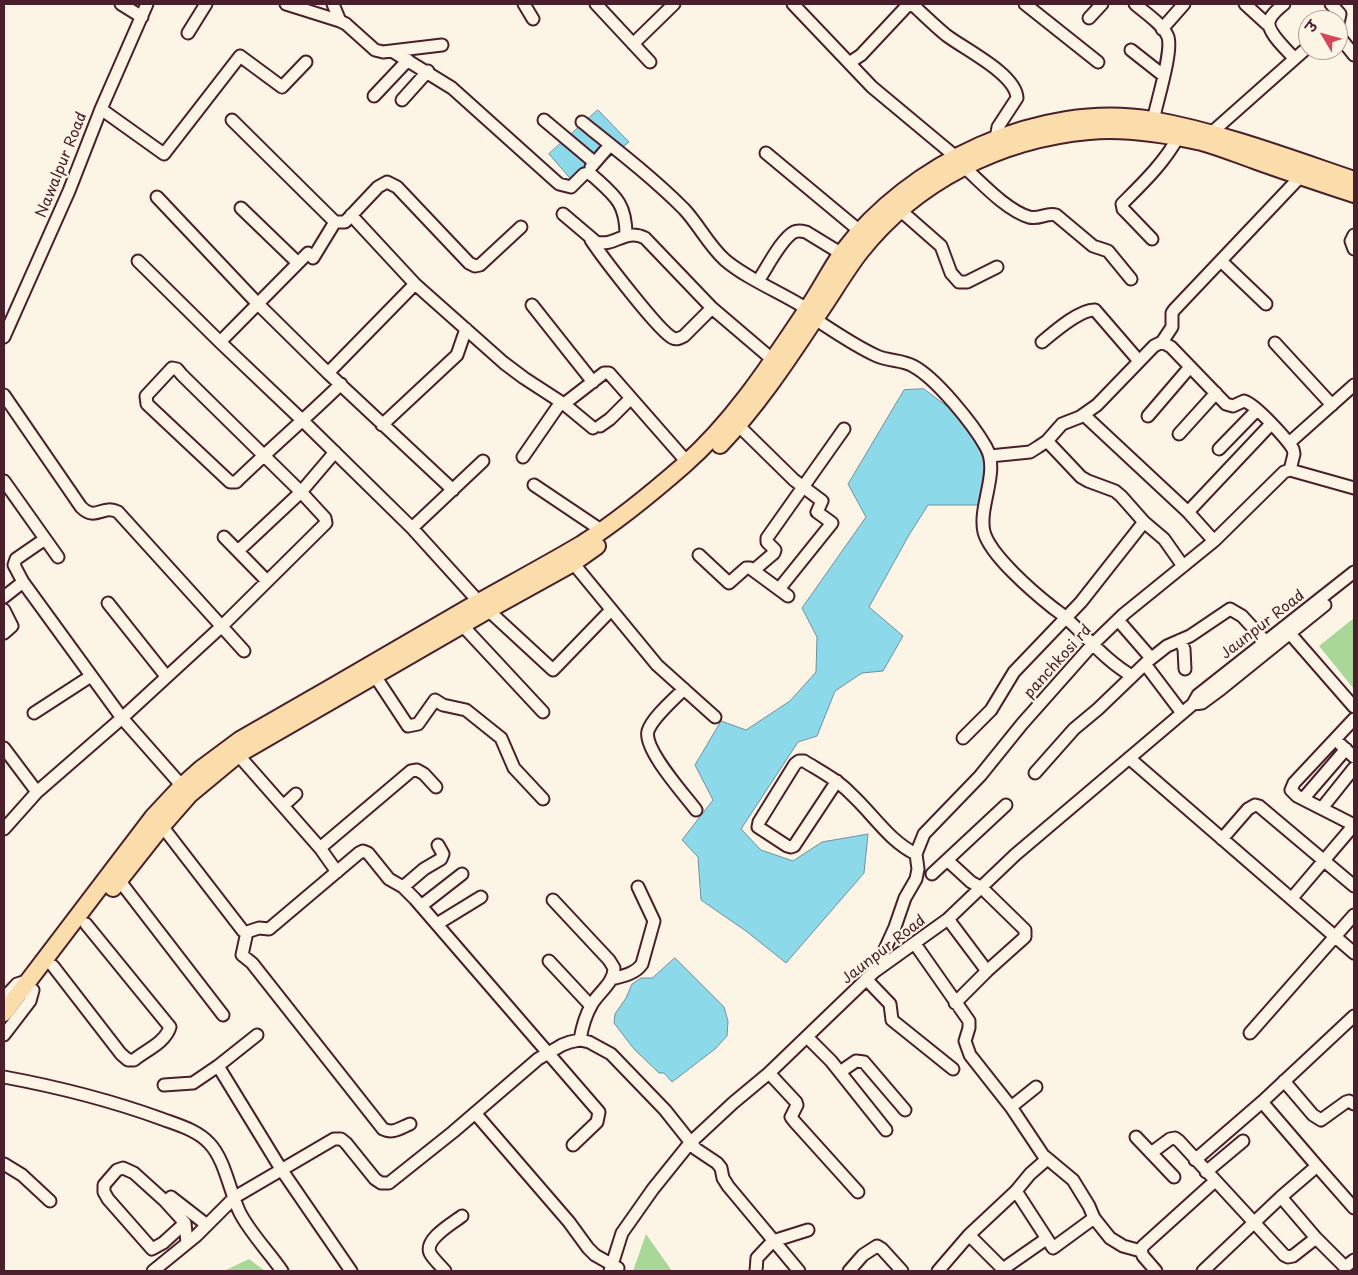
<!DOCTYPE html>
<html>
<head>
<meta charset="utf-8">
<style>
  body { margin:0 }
  #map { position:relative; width:1358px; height:1275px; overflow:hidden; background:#fcf5e5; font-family:"Playpen Sans","Playpen Sans Deva",sans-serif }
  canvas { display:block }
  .frame { position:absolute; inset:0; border:5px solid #4a1f2b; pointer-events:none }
  .north { position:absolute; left:1298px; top:10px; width:50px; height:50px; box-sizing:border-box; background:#fcf5e5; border:1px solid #b59f9b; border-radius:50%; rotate:307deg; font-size:14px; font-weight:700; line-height:20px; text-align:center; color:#4a1f2b }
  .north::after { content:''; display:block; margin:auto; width:18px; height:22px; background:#d1495b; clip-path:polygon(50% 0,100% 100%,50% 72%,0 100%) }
</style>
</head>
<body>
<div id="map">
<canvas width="1358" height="1275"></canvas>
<div class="frame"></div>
<div class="north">उ</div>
</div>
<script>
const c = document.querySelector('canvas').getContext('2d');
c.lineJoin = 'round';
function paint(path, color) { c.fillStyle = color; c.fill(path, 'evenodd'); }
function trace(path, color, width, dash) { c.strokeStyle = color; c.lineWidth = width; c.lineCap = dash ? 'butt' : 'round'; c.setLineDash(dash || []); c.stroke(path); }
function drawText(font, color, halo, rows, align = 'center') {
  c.font = font + ' "Playpen Sans",sans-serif'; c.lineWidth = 4.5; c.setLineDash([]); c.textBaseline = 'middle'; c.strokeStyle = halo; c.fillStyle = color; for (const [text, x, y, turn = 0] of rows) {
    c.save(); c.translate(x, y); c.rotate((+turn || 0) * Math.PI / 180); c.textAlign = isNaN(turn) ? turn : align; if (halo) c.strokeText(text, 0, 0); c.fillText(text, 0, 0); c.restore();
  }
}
paint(new Path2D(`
  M1354 618V689L1319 646Z
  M646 1234 672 1271H633Z
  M249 1259 265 1271H224Z`), '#a8d797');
const water = new Path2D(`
  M598 110 629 142 575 184 549 154Z
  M924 389 966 421 985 462 980 505H928L909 535 869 607 903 636 883 671 862 673 835 691 817 736 798 742 741 829 761 850 793 861 822 842 868 834 864 873 786 963 746 931 701 900 698 857 682 840 713 800 695 765 721 721 746 730 790 701 816 672 817 637 802 608 866 517 848 484 904 390Z
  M675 958 724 1007 728 1021 727 1036 715 1049 672 1082 664 1073H659L634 1049 614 1023 615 1014 626 998 632 984 641 978H652Z`);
paint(water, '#8bd9e9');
trace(water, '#718f9d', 1);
const minor = new Path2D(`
  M121 4 142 17
  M286 4 340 21 346 24 375 50 383 52 442 45
  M333 4 340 21
  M524 4 533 19
  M596 4 650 62
  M793 4 872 87 956 157
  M1025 4 1098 62
  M1135 4C1145 13 1163 24 1168 37 1173 53 1155 107 1152 126
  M1245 4 1268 25
  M1284 4C1279 8 1273 13 1270 19 1264 30 1287 50 1294 58
  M1331 4 1340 14 1338 23
  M1089 18 1102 4
  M1162 29 1184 4
  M188 33 206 4
  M1338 35 1354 55
  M633 44 674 4
  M1131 50 1164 76
  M392 51 452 88 550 176 559 184 571 187 584 174 588 173 593 176C615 196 626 203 626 235
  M849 63 861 55 906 7 909 5 914 6C925 16 935 26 946 35 964 49 1016 74 1017 98L998 127 996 139
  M374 96 408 60
  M402 100 428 71
  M101 109 164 154 240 56 282 87 306 62
  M232 120 335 222H345L378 187 387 182 397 187 469 263 475 266 480 265 521 227
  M544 120 594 162
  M582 122C617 150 653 178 684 209 699 225 709 246 725 260 747 279 782 293 807 309
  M1210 134 1308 47
  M766 153 861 232
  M591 167 610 145
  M964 167C982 183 1006 210 1029 217 1039 220 1047 212 1056 215L1093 246 1108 251 1131 279
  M157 197 258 304 328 373 453 490
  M241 208 298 263
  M900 210 941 246 951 273 959 282H967L997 267
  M563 214 596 242C616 247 624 228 645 238L712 308 773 360
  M351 215 415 284
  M1354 235 1351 241 1354 249
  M1152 239 1127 213 1123 209 1122 204C1142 184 1165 162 1178 137
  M591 240C601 255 660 333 673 338 677 340 680 338 684 336L712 308
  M313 258 335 222
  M138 261 220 342 303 421 412 528 479 602
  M1221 261 1266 304
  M758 281C767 268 781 239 794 232 798 230 802 231 806 232L842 254
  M532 305 593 382
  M815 319C835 332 855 346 877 356 888 361 903 360 913 366 936 378 973 424 986 447 1000 472 978 506 984 532 990 555 1033 592 1052 607 1057 611 1062 614 1067 619 1089 639 1106 661 1132 676
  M4 337 69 191 101 109 147 4
  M220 342 308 253
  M1042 342C1054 332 1080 309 1095 310L1139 361
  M1162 342 1172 327V313L1174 310 1301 176
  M1275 343 1332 405
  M328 373 415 284 504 363 524 378 564 404 593 428
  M4 395 81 507C96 522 102 504 118 512L244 651
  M564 404 604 373H609L687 462
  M1084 415 1188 512 1214 541
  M1148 416 1190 367
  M382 425 457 355 466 329
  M738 425 794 480 822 501 817 512 832 523 779 589
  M600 426 610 419 631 398
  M1179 434 1216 393
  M1047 441 1081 477 1088 481 1115 491 1121 496 1144 522 1164 539 1183 566
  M1289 443 1354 385
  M1219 449 1257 410
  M990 456 1030 452 1038 447 1047 441 1062 424 1080 417 1097 405 1154 346 1162 342 1171 347 1226 404 1233 406 1244 401C1255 404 1286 438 1293 449L1294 454 1290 470
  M523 457 561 402
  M4 481 58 557
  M534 485 601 530
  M1188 512 1271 424
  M412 528 483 461
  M224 537 267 581
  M45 539 16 559 14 565 23 582 122 718 182 786
  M238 551 301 492 335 452
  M699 555 729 583 746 568H750L788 596
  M573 563 657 665 715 717
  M754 570 774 553 775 550 767 542V538L844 429
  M4 597 23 582
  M108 603 166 676
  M4 610 12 626 4 633
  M488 610 553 670 611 610
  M1118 620 1151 658
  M462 625 543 712
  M1286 629 1354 707
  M1180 640 1184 649 1185 669
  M1145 664 1182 713
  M375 676 408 726 418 724 435 700 443 705 466 710 501 738 514 768 543 799
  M684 689C674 699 652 718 648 731 643 749 684 794 696 810
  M1193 704 1202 703 1221 689 1325 605
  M34 713 91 676
  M1354 719 1294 783 1291 790 1297 796 1354 825
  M963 738 991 710 1014 672 1081 602 1144 522
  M1340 744 1354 757
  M4 748 37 792 122 718 222 626 326 523 325 518 301 492 182 375 177 369 172 368 146 396 147 404 230 482H236C270 449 306 418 341 384
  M233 749 320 848 337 872
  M1129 758 1354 953
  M1035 773 1074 729 1098 709 1148 661 1167 646 1190 636 1230 609 1242 616 1266 642
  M837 781 794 846 791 847 787 846 758 827 759 822 795 764 799 761H804C820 771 838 780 851 794 873 814 889 841 916 854
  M1303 799 1346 749
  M283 806 296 794
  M1322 808 1354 768
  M162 826 243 931 247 932 259 928 269 929 359 853 363 851 368 853 389 879 403 887 415 899 599 1112 597 1122 573 1145
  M4 829 37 792
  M1222 839 1248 809 1255 805 1259 806 1354 886
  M320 848 411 771 417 770 424 774 436 787
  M947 860 971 882 982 888 1025 930V937L987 971 955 1003
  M932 874 1006 805
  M119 880 223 1015
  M403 887 424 869 441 859 443 854 438 845
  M1292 898 1354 825
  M553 900 609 960 614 968C614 983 599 992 592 1004 585 1016 582 1027 580 1040
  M421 906 462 874
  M948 919 987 971
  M437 924 481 897
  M247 932 242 955 252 963 383 1129C393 1134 400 1128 410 1124
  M915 944 969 1021V1028L965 1041 970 1055 1011 1107 1043 1155 1073 1180 1089 1206 1094 1218 1110 1238 1123 1246 1141 1251
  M549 961 591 1006
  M53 966 121 1054 128 1060H134C146 1050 165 1043 170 1027L86 924
  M875 971 895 927 905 898 916 879 918 869 916 854 924 834 980 776 1022 724 1092 645 1124 614 1214 541 1284 472 1290 470 1354 488
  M611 979C623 976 635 974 642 964L654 921 638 887
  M866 979 890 1004 892 1020 953 1069
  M4 998 17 984 23 982
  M1250 1033 1354 915
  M4 1035 30 1001 33 990
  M807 1037 831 1061 886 1130
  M218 1066 281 1169 351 1271
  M840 1072 856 1061 864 1062 905 1110
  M769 1073 796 1102 797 1105 791 1117 794 1121 858 1192
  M4 1077C58 1087 110 1100 162 1119 178 1125 197 1130 209 1143 225 1159 230 1193 240 1213 251 1234 269 1252 282 1271
  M1284 1081 1313 1115 1321 1120 1346 1102 1349 1101 1354 1104
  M164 1085 193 1083 218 1066 257 1035
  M1262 1102 1317 1166 1354 1208
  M1011 1107 1036 1087
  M475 1113 569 1222 588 1248 595 1255 618 1268
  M1136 1137 1174 1177
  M1151 1153 1170 1139 1175 1138 1179 1141 1284 1255 1288 1257 1293 1256 1316 1238
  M1195 1160 1262 1102 1354 1016
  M4 1164 22 1175 50 1201
  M1206 1172 1243 1141
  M1016 1191 1053 1248 1094 1218
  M171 1197 207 1225
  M1281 1197 1316 1238 1345 1267 1354 1260
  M185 1223 163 1243 152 1249 108 1199 104 1192V1185L117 1170 123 1168 134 1173 165 1201 185 1223 187 1243
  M969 1235 1016 1191 1030 1174 1046 1160
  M153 1271 196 1236 235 1197 334 1139H341L346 1143 375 1179 381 1183H389L453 1132 538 1059 562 1045 570 1042 580 1040 589 1042 611 1054 665 1110 696 1149 717 1163 721 1168 723 1178 728 1186 799 1271
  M445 1271C441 1266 433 1259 430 1253 424 1239 453 1223 462 1216
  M610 1271 622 1233 653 1189 690 1143 733 1103 769 1073 874 972 948 919 1015 855 1193 704 1198 695 1354 572
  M756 1271 757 1258 773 1241 808 1230
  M849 1271 863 1255 877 1246 882 1249 902 1271
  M938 1271 969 1235 1003 1269 1046 1239
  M1156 1271 1143 1256 1141 1251 1143 1246 1215 1181
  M1203 1271 1281 1197 1317 1166`);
const highway = new Path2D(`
  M720 445C756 407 785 364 814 320 830 298 843 274 860 252 916 181 1000 139 1089 131 1126 127 1166 134 1202 142 1220 147 1237 154 1254 160 1287 172 1321 183 1354 194
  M113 888 162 826 190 794 237 755 488 610 573 563 597 546
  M4 1013 153 817 182 786 201 769 240 740C317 696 393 652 470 607 507 586 545 566 582 544 618 521 652 493 684 465 733 422 770 365 806 311 819 292 829 272 842 253 909 163 1040 101 1152 120 1220 132 1289 158 1354 180`);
trace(minor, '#4a1f2b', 15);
trace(highway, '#4a1f2b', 20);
trace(minor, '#fcf5e5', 11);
trace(highway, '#faddab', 16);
drawText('15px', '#4a1f2b', '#fcf5e5', [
  ["Nawalpur Road",62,165,-68],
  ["Jaunpur Road",1263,625,-38],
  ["panchkosi rd",1058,662,-48],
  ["Jaunpur Road",884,950,-38]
]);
</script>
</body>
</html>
